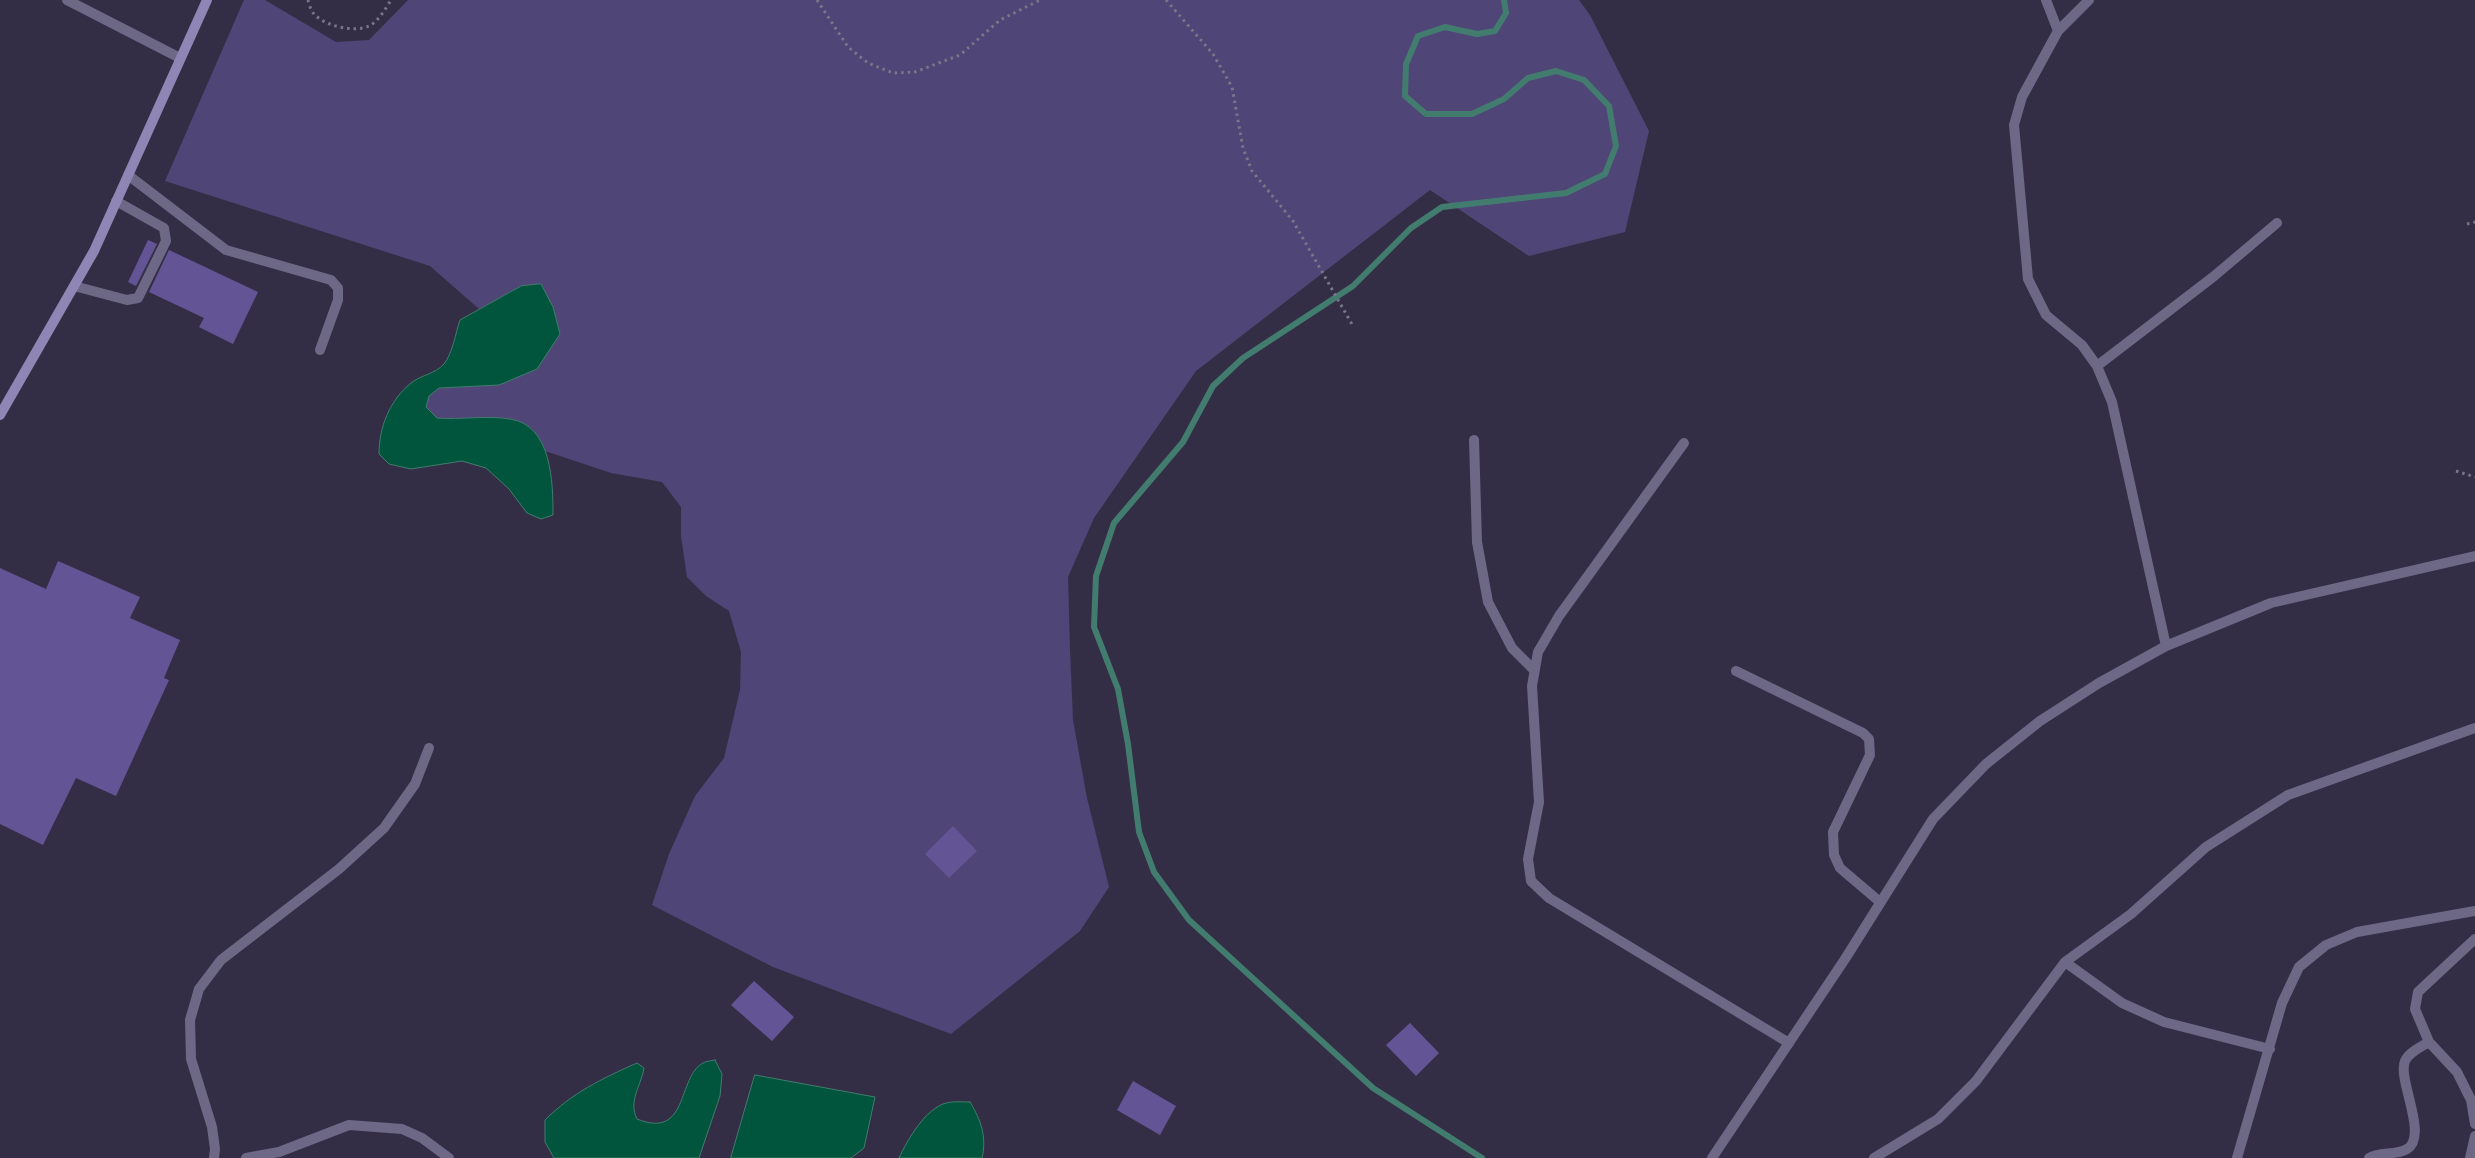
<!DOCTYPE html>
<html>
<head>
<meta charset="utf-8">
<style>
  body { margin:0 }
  canvas { display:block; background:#332e45 }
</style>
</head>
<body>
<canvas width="2475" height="1158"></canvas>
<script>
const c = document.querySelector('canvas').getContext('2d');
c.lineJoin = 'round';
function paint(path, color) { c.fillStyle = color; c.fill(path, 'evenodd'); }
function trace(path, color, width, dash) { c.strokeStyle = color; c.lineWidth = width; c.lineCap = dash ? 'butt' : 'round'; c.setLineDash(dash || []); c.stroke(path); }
paint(new Path2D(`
  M244 0H265L336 42 369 40 408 0H1579L1590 15 1649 131 1625 232 1529 256 1430 190 1196 371 1094 518 1068 577 1070 649 1073 720 1087 798 1109 887 1080 931 951 1034 773 967 652 905 669 854 695 796 724 758 740 690 741 652 729 611 706 596 687 577 681 536V507L662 482 611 473 545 451 532 429 512 419 437 418 426 407 429 396 439 388 464 386 521 286 479 309 430 266 165 181Z`), '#4f4576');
const water = new Path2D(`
  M541 284 553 307 560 334 537 369 499 385 439 388 429 396 426 407 437 418C462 420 486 415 510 419 552 425 553 483 553 515L541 519 527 513 509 489 486 468 462 461 411 469 389 464 379 454C379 428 389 401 411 383 421 375 435 374 444 364 453 352 455 335 460 320L521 286Z
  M715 1060 722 1074 720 1096 699 1158H554L545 1142V1120C572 1093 601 1079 637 1063L644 1068C641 1086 628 1101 637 1119 689 1140 677 1077 703 1063 706 1061 711 1061 715 1060Z
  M755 1075 875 1097 864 1148 851 1158H731Z
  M970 1102C981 1120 987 1137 982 1158H899C908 1139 925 1109 946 1103 953 1101 963 1102 970 1102Z`);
paint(water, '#01553d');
trace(water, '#427c6f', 1);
trace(new Path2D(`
  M1482 1158 1373 1088 1189 920 1154 872 1139 832 1128 744 1118 689 1094 627 1096 576 1114 523 1183 442 1213 386 1243 358 1353 286 1411 228 1442 207 1566 193 1605 174 1616 146 1609 106 1584 80 1556 71 1528 78 1504 99 1472 114H1426L1405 96 1406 64 1418 36 1445 27 1477 34 1495 31 1506 13 1504 0`), '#427c6f', 6);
paint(new Path2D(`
  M148 240 157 244 136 286 128 282Z
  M169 250 258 292 233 344 199 327 204 318 149 292Z
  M58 561 140 597 130 618 180 640 164 678 169 680 116 796 76 778 43 845 0 824V568L46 589Z
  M953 826 977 851 949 878 925 854Z
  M754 981 794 1017 772 1041 731 1005Z
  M1410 1023 1439 1053 1416 1076 1386 1045Z
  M1133 1081 1176 1106 1160 1135 1117 1110Z`), '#635496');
trace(new Path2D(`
  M308 0C309 4 311 11 314 14 325 26 354 33 369 26 378 22 386 8 391 0
  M817 0 848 47 868 63 893 73 915 72 960 55 1000 20 1040 0
  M1166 0 1213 54 1232 87 1243 148 1252 171 1293 221 1353 326
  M2467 224 2475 222
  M2456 471 2475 477`), '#797689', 3, [2.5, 4]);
trace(new Path2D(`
  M74 286 127 300 138 298 166 241 164 228 116 201
  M1474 440 1477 542 1488 602 1512 648 1534 670
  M1684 443 1559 616 1538 652 1532 686 1539 802 1528 859 1531 881 1549 898 1789 1043
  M214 1158 215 1149 212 1127 191 1059 190 1020 199 989 221 960 339 869 384 828 415 784 429 748
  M246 1158 279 1152 349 1125 402 1129 422 1138 449 1158`), '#6d6886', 10);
trace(new Path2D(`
  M67 0 180 58
  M2046 0 2058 31 2022 97 2014 125 2028 279 2046 315 2082 345 2097 366 2112 402 2166 646
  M2058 31 2089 0
  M128 175 226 250 331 280 338 288V300L320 350
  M2097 366 2213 277 2277 223
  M1736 671 1863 733 1869 739 1870 755 1833 832 1834 855 1840 868 1880 902
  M2475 939 2418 992 2415 1009 2429 1042 2457 1072 2471 1100 2475 1124
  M2065 962 2122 1003 2164 1022 2270 1049
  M1712 1158 1845 959 1933 819 1986 764 2040 721 2099 683 2166 646 2271 603 2475 556
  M1874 1158 1938 1119 1976 1081 2065 962 2131 914 2206 847 2288 795 2475 728
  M2237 1158 2282 1003 2299 967 2326 945 2357 932 2475 911
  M2369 1158C2379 1151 2396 1156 2407 1149 2429 1136 2397 1079 2405 1061 2409 1052 2421 1047 2429 1042
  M2470 1158 2475 1136`), '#6d6886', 10);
trace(new Path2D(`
  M0 415 94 251 207 0`), '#8f86b5', 10);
</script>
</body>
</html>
